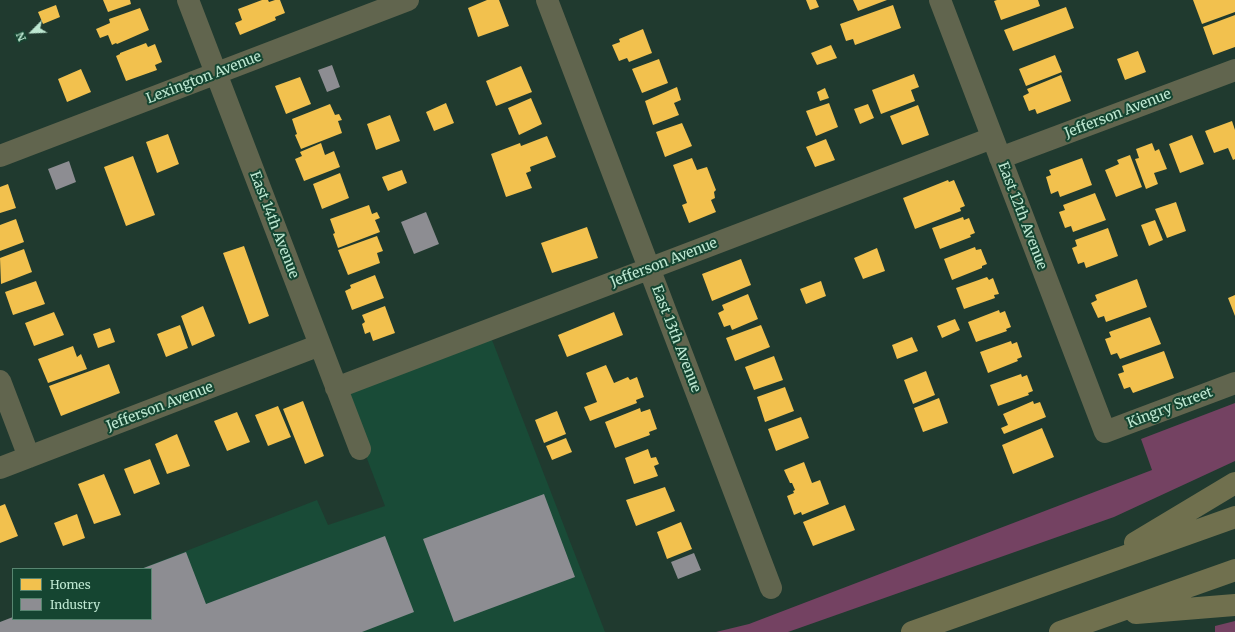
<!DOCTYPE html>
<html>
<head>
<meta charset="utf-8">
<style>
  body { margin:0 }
  #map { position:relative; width:1235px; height:632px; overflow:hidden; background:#203a2f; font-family:Merriweather,serif }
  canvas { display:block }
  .legend { position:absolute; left:12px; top:568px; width:140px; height:52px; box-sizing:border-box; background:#154531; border:1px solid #588671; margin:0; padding:5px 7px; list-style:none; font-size:12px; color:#bde7d1 }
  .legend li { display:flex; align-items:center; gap:8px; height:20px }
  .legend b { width:20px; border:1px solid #588671 }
  .north { position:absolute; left:12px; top:12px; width:40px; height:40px; -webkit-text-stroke:3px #154531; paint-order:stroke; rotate:246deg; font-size:11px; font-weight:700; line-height:16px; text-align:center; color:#bde7d1 }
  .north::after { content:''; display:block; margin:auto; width:14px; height:18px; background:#bde7d1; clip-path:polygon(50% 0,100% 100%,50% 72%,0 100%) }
</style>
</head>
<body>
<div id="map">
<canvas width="1235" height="632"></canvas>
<ul class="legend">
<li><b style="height:11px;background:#f2c14e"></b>Homes</li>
<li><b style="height:11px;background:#8d8d92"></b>Industry</li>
</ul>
<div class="north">N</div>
</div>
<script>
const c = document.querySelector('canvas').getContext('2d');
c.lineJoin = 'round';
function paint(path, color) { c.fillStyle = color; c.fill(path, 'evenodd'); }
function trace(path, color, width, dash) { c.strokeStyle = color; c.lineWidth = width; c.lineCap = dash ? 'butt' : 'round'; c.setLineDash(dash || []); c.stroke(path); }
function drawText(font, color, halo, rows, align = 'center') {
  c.font = font + ' Merriweather,serif'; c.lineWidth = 4; c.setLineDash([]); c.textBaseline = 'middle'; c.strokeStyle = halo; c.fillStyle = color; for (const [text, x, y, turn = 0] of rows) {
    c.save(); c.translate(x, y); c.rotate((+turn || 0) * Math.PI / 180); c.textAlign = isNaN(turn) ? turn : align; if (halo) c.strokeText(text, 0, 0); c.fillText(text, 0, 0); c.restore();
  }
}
paint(new Path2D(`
  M487 327 605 632H0L13 619H151V569H140L317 500 328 525 385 506 339 385Z`), '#194b37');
paint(new Path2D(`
  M1235 403V461L1114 517 788 632H716L749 624 1152 470 1141 439Z
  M1235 621V632H1215V626Z`), '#744262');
paint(new Path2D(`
  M103 0H130L131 4 108 12Z
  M262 0H268L269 2 275 0H280L285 13 275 17 276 20 240 35 235 23 242 20 238 9Z
  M487 0H499L509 26 478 37 468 8Z
  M806 0H816L819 7 810 10Z
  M853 0H887L858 11Z
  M997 0H1038L1040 6 1001 20 994 1Z
  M1193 0H1235V12L1202 24Z
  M56 5 60 17 43 24 38 12Z
  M893 5 901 28 855 45 853 39 846 41 840 24Z
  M1066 7 1074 28 1013 51 1004 30Z
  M140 8 149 30 117 44 116 43 112 45 108 35 100 38 96 29 110 23 109 19Z
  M1235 15V47L1213 55 1203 27Z
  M643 29 652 53 629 62 627 58 619 61 612 45 620 42 619 39Z
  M146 43 148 47 155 44 162 62 155 65 157 70 126 81 116 56 120 54V53Z
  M831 45 837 58 817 65 811 53Z
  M1138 51 1146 72 1125 80 1117 59Z
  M1055 55 1062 72 1026 86 1019 69Z
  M659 59 668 83 642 93 632 69Z
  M521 66 532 92 496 106 486 81Z
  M81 69 91 92 67 102 58 79Z
  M914 74 919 87 911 90 915 101 881 114 872 90Z
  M1061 75 1071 101 1037 114 1035 109 1029 111 1023 96 1029 93 1027 89Z
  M300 77 311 104 286 114 275 86Z
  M677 87 681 100 674 103 679 115 653 125 645 101Z
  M825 88 829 98 820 101 817 92Z
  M531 98 542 124 519 135 508 108Z
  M446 103 454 123 434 131 426 112Z
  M829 103 838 127 816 136 806 111Z
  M330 104 335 115 339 114 342 120 338 121 342 133 301 149 295 135 297 134 292 119Z
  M868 104 874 118 860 124 854 109Z
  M918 105 929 135 902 145 890 116Z
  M390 115 400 141 376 150 367 124Z
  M1232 121 1235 130V159L1233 160 1228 148 1214 153 1205 131Z
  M682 123 692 146 665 157 656 132Z
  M168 134 179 164 157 173 146 142Z
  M1192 135 1204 164 1180 173 1169 144Z
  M547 136 556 157 530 167 531 171 526 173 532 188 506 197 491 154 520 143 521 146Z
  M826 139 835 160 815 167 806 147Z
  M321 143 325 155 334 151 340 167 304 181 295 159 302 156 300 152Z
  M1152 143 1155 151 1159 149 1167 169 1154 173 1158 184 1146 189 1135 159 1139 158 1136 149Z
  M1130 155 1142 187 1116 197 1105 170 1119 164 1117 160Z
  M133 156 155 215 126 226 104 167Z
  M692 158 697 170 707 167 716 190 714 192 715 198 711 200 716 212 689 223 682 205 687 203 673 165Z
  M1082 158 1092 185 1060 197 1058 191 1051 194 1046 177 1051 175 1049 170Z
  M402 170 407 183 388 191 382 177Z
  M340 173 349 198 322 209 313 184Z
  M948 180 949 182 954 180 965 206 960 208 961 211 915 229 903 198Z
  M8 184 16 208 0 213V187Z
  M1095 193 1106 220 1073 232 1071 226 1065 228 1059 212 1065 210 1063 205Z
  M1176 202 1186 231 1167 238 1155 209Z
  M369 205 372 214 377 212 380 218 375 220 380 232 338 248 333 234 335 233 330 219Z
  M963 217 964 220 969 218 975 233 970 235 971 237 940 249 932 228Z
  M16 219 24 242 0 251V225Z
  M1155 220 1163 240 1149 246 1141 225Z
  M587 227 598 258 552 273 541 243Z
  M1108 228 1118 256 1086 268 1084 262 1078 264 1072 248 1077 246 1075 240Z
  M377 236 383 251 377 253 380 263 348 275 338 250Z
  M244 246 269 316 249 324 223 253Z
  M975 247 976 250 981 249 987 264 982 266V268L952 280 944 259Z
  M877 248 885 271 863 279 854 258Z
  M24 249 32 272 1 284 0 258Z
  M741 259 751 285 712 301 702 274Z
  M375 275 384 298 352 310 345 291 351 288 350 285Z
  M987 277 989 280 993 278 999 294 994 295 995 298 964 309 956 288Z
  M1137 279 1147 307 1106 322 1104 316 1098 318 1091 303 1097 300 1095 295Z
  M36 281 45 304 13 315 5 292Z
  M821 281 826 296 806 304 800 289Z
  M748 294 758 319 732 330 730 325 724 327 718 313 724 310 722 305Z
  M1235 295V316L1228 298Z
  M203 306 215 336 192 346 181 316Z
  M385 306 395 333 373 341 370 332 365 334 362 324 365 322 362 315Z
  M999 310 1000 313 1005 311 1011 327 1006 329 1007 331 976 342 968 322Z
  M54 312 64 335 34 346 25 323Z
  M614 312 623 335 567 357 558 335Z
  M1150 317 1161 344 1120 359 1117 353 1111 355 1105 339 1111 337 1109 332Z
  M955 319 960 330 942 338 937 326Z
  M180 325 188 348 166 357 157 334Z
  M761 325 770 347 735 361 726 338Z
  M110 328 115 342 98 348 93 334Z
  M912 337 918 351 897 359 892 345Z
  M1011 341 1012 344 1017 342 1022 357 1017 359 1018 361 988 373 980 352Z
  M73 346 77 357 81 354 87 369 48 383 38 359Z
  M1164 351 1174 378 1133 393 1130 387 1124 389 1118 374 1124 372 1122 366Z
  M774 356 783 380 754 390 745 367Z
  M109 364 120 393 61 416 49 386Z
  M606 365 614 383 628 377 630 380 637 377 644 397 636 400 637 403 590 421 584 407 597 402 586 373Z
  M926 371 935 395 913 404 904 380Z
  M1021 374 1022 377 1027 375 1033 391 1028 393 1029 395 998 406 990 385Z
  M785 387 794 411 765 422 757 397Z
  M939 398 948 423 923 432 914 408Z
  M303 401 324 456 305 464 283 409Z
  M1033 401 1034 404 1040 402 1046 417 1004 434 1001 428 1008 425 1003 414Z
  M278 406 291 437 268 446 255 415Z
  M640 408 641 412 650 409 657 429 649 432 650 435 615 448 605 422Z
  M557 411 566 434 544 443 535 420Z
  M237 412 250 442 227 451 214 421Z
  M801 417 809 438 776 451 768 429Z
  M1042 428 1054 457 1013 474 1002 445Z
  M177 434 190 466 167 474 155 444Z
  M566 438 572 452 552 460 546 446Z
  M648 449 651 458 656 457 659 464 654 466 658 476 634 484 625 458Z
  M150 459 160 484 134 494 124 469Z
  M804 462 812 483 820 480 829 504 802 515 801 512 794 515 787 496 794 493 793 491 795 490 792 483H790L784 470Z
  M104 474 121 515 94 524 78 484Z
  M665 487 675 511 636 526 626 500Z
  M5 504 18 536 0 543V506Z
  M845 505 855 530 813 546 803 522Z
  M77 514 85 538 63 546 54 523Z
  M681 522 692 549 667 559 657 532Z`), '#f2c14e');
paint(new Path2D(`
  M332 65 340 87 327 92 318 70Z
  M69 161 76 182 56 190 48 169Z
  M426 212 439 244 414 254 401 222Z
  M544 494 575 577 454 622 423 539Z
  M385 536 414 612 362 632H0V622L13 617V619H151V569H141L186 552 206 604Z
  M694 553 701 570 678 579 671 562Z`), '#8d8d92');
trace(new Path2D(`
  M188 0 360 449
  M547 0 771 588
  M940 0 1105 432 1235 383
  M0 156 408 0
  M1000 158 1235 70
  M0 381 29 457
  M336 388 992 138
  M0 468 320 345`), '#61654e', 22);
trace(new Path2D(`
  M1135 543 1235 483
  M1136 613 1235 605
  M912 632 1235 517
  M1060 632 1235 570`), '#70704e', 22);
drawText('14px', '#bde7d1', '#154531', [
  ["Lexington Avenue",204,78,-21],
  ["Jefferson Avenue",1118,114,-21],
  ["East 12th Avenue",1022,216,69],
  ["East 14th Avenue",274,225,69],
  ["Jefferson Avenue",664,263,-21],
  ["East 13th Avenue",676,339,69],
  ["Jefferson Avenue",160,407,-21],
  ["Kingry Street",1170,408,-21]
]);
</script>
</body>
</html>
